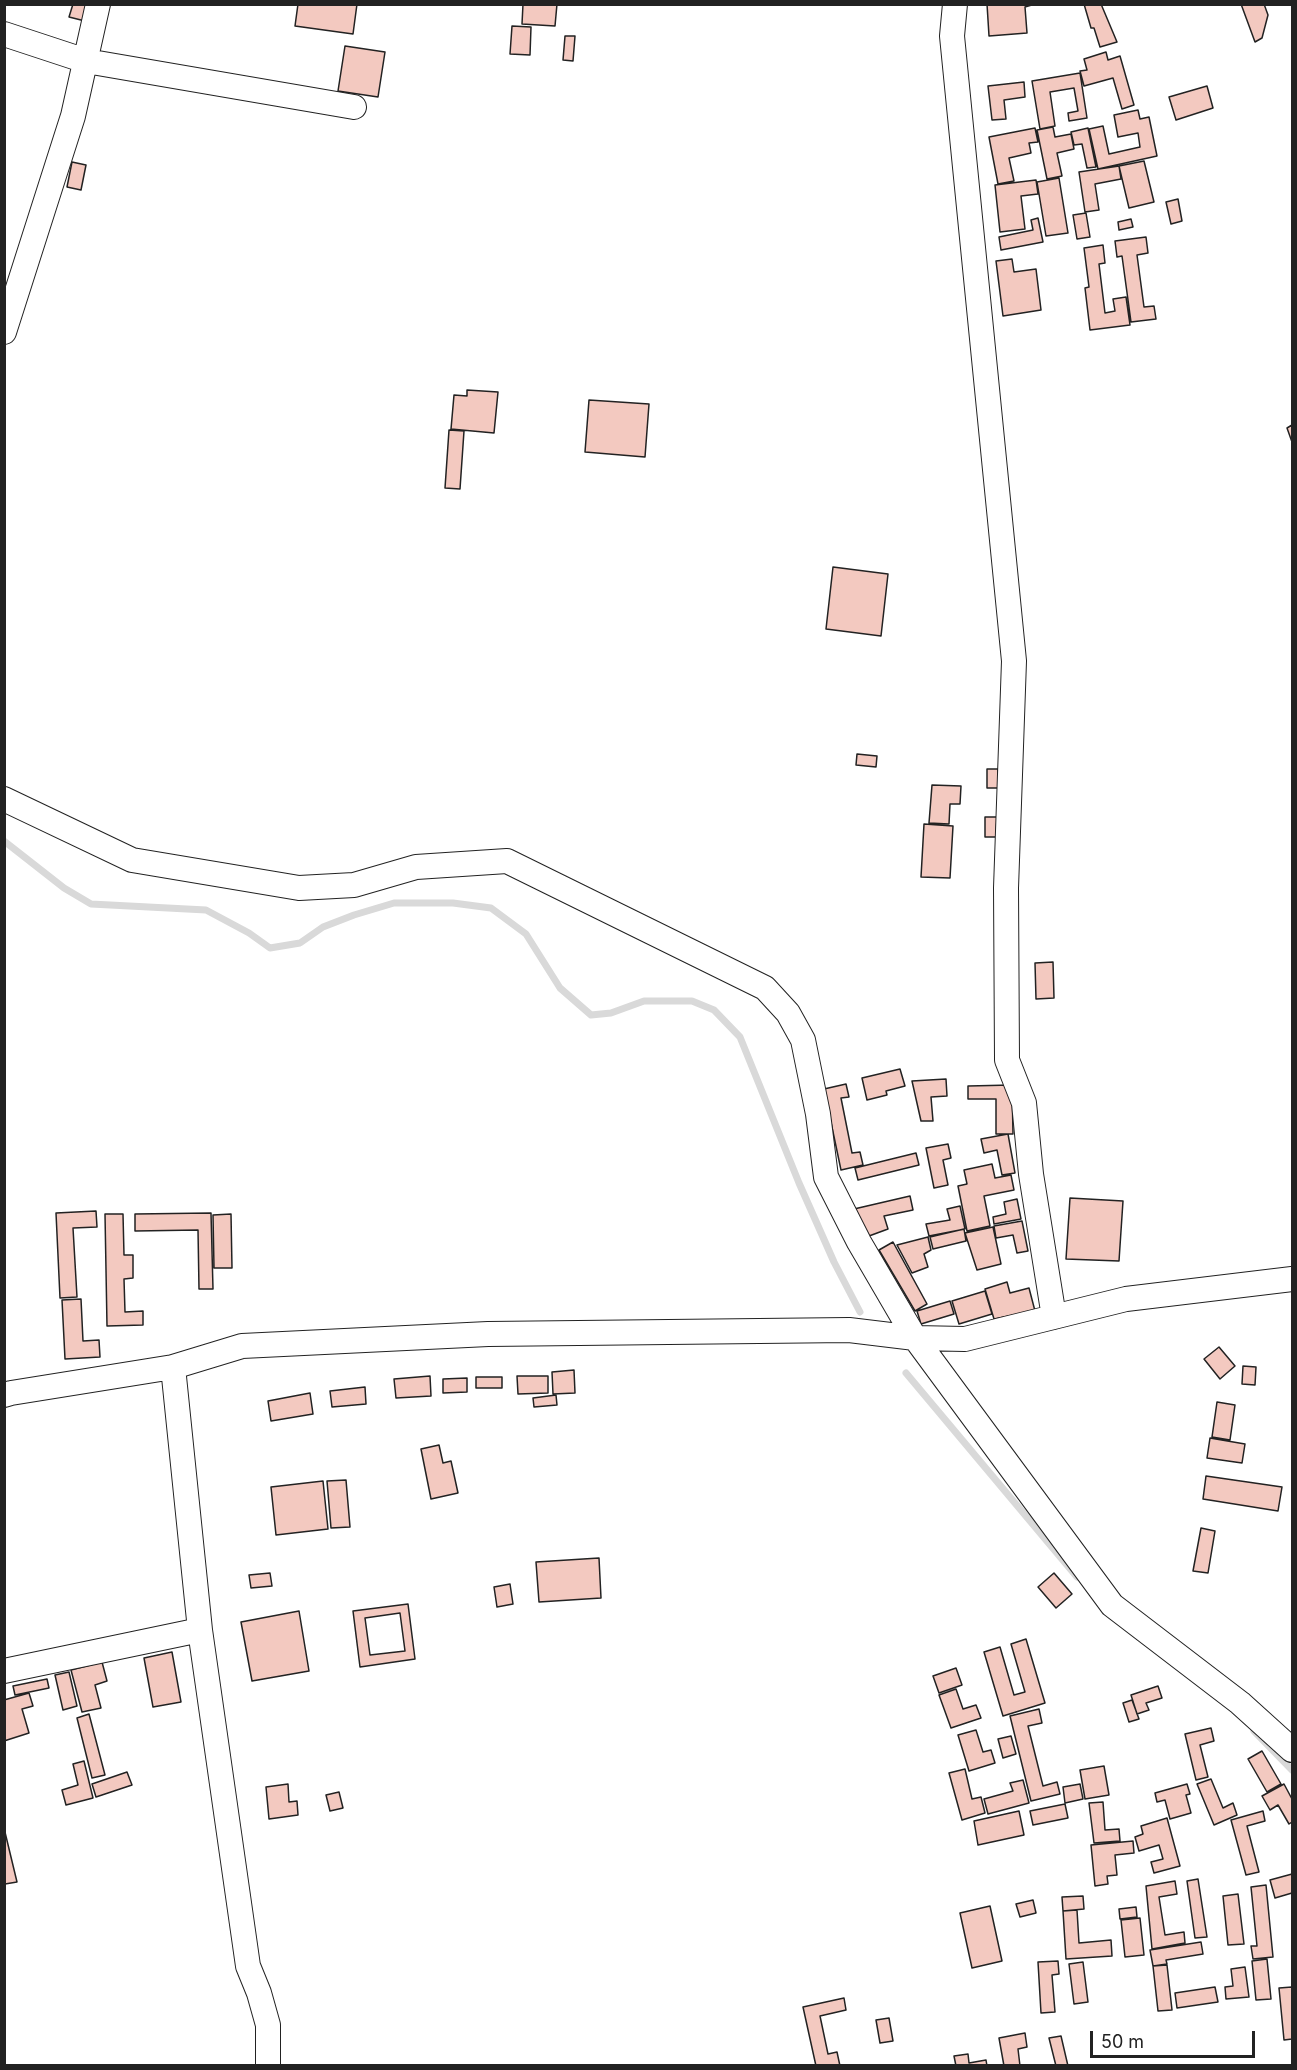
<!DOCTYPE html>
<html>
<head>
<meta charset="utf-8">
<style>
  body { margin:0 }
  #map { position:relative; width:1297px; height:2070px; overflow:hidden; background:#fff; font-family:Inter,sans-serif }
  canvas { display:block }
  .frame { position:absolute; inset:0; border:6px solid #222; pointer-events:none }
  .scale { position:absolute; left:1090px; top:2031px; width:165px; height:27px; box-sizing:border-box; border:3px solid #222; border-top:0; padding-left:8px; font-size:18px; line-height:21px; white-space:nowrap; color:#222; -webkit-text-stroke:4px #fff; paint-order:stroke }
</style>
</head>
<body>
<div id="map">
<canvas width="1297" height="2070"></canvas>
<div class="frame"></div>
<div class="scale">50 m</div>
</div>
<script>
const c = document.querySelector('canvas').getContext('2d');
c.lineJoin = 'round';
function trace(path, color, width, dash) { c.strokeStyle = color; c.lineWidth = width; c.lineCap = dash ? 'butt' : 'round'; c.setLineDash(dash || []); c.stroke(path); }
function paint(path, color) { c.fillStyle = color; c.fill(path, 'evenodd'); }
trace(new Path2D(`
  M4 841 64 888 91 904 206 910 249 933 270 948 300 943 323 927 354 915 394 903H453L491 908 526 934 560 988 591 1015 611 1013 644 1001H692L714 1010 740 1037 799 1183 834 1262 860 1312
  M906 1373 1077 1577
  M1254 1731 1292 1770`), '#d9d9d9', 7);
const building = new Path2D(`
  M73 4H89L85 21 69 17Z
  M298 4H357L353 34 295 26Z
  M523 4H557L555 26 522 24Z
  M987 4H1035L1025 7 1027 33 989 36Z
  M1084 4H1101L1117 42 1100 47 1094 28H1091Z
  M1241 4H1264L1268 15 1262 38 1255 42Z
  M512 26 531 27 530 55 510 54Z
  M565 36H575L573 61 563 60Z
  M345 46 385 52 378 97 338 91Z
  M1106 52 1108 60 1120 56 1134 105 1122 109 1113 78 1084 86 1080 71 1087 70 1084 59Z
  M1080 73 1087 118 1069 121 1068 113 1078 111 1074 88 1050 92 1055 126 1040 129 1032 81Z
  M1024 82 1025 97 1004 100 1006 119 992 120 988 86Z
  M1207 86 1213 108 1176 120 1169 97Z
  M1138 110 1140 119 1149 117 1157 156 1098 169 1089 129 1103 126 1109 154 1140 147 1138 133 1118 137 1114 115Z
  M1053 127 1055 137 1071 134 1074 149 1057 153 1062 176 1047 179 1037 130Z
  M1035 128 1038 142 1029 143 1031 153 1009 158 1014 181 998 184 989 137Z
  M1088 128 1096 167 1087 168 1082 144 1074 145 1071 132Z
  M1144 161 1154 202 1129 208 1119 166Z
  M72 162 86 165 81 190 67 187Z
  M1119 166 1121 179 1095 184 1099 210 1085 212 1079 172Z
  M1059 178 1068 233 1046 236 1037 182Z
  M1036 180 1038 194 1021 196 1025 229 1000 232 995 185Z
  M1178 199 1182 221 1171 224 1166 202Z
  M1086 213 1090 237 1077 239 1073 215Z
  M1038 218 1043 242 1001 250 999 237 1033 230 1031 220Z
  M1131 219 1133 227 1119 230 1118 222Z
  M1146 237 1148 253 1137 255 1144 307 1154 306 1156 319 1131 322 1122 256 1117 257 1115 241Z
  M1103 245 1105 263 1099 264 1105 313 1115 311 1113 299 1126 297 1130 325 1090 330 1085 288 1089 287 1084 248Z
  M1012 259 1014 272 1036 269 1041 310 1003 316 996 261Z
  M467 390 498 392 494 433 451 429 454 395 467 396Z
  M589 400 649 404 645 457 585 452Z
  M1292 425V442L1287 428Z
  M449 430 464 431 460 489 445 488Z
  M833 567 888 574 881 636 826 629Z
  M857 754 877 756 876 767 856 765Z
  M987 769H998V788H987Z
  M932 785 961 786 960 804H950L949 824 929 823Z
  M985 817H997L996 837H985Z
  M924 824 953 826 950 878 921 877Z
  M1053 962 1054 998 1036 999 1035 963Z
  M900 1069 905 1086 886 1091 887 1095 867 1100 862 1078Z
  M946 1079 947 1096 931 1097 933 1121H921L912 1081Z
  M846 1084 849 1097 841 1098 852 1153 860 1152 863 1165 841 1170 824 1089Z
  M1012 1085 1013 1134H996V1099H968V1086Z
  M1008 1134 1015 1173 1002 1175 997 1150 984 1153 981 1139Z
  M948 1144 951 1158 943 1160 948 1185 934 1188 926 1148Z
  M916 1153 919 1165 858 1180 855 1168Z
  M992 1164 995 1178 1011 1175 1014 1190 984 1196 990 1226 967 1231 958 1186 967 1184 964 1170Z
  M910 1196 913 1210 884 1216 888 1229 869 1236 854 1209Z
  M1070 1198 1123 1201 1119 1261 1066 1259Z
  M1017 1199 1021 1219 994 1224 993 1217 1006 1214 1004 1202Z
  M960 1206 965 1229 929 1236 926 1224 950 1220 947 1209Z
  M96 1211 97 1227 73 1228 77 1297 60 1298 56 1213Z
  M211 1213 213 1289H199L198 1230 135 1231V1214Z
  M105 1214H123L124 1255H133V1278L124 1279 125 1312 143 1311V1325L107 1326Z
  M231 1214 232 1268H214L213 1215Z
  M1022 1221 1028 1251 1017 1253 1013 1235 996 1238 994 1226Z
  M993 1227 1001 1264 977 1270 965 1233Z
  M964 1229 966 1241 933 1249 930 1237Z
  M928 1237 931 1250 924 1254 928 1267 912 1273 897 1245Z
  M893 1242 927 1304 915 1311 879 1250Z
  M1007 1282 1010 1293 1029 1288 1035 1311 994 1319 985 1289Z
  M985 1291 992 1314 959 1324 952 1301Z
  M81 1299 83 1341 99 1340 100 1357 65 1359 62 1300Z
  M950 1301 954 1314 921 1324 917 1311Z
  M1219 1347 1235 1366 1220 1379 1204 1359Z
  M1243 1366 1256 1367 1255 1385 1242 1384Z
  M574 1370 575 1393 553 1394 552 1372Z
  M430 1376 431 1396 396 1398 394 1379Z
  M517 1376H548V1393L518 1394Z
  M476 1377H502V1388H476Z
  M467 1378V1392L443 1393V1379Z
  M365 1387 366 1404 332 1407 330 1391Z
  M310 1393 313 1414 271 1421 268 1401Z
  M556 1395 557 1405 534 1407 533 1398Z
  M1217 1402 1235 1405 1230 1440 1212 1437Z
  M1210 1438 1245 1444 1242 1463 1207 1458Z
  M439 1445 443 1463 451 1461 458 1493 431 1499 421 1449Z
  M1206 1476 1282 1487 1278 1511 1203 1499Z
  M346 1480 350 1527 331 1528 327 1481Z
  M323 1481 328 1529 276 1535 271 1487Z
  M1201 1528 1215 1531 1208 1573 1193 1571Z
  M599 1558 601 1598 539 1602 536 1562Z
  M270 1573 272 1586 251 1588 249 1575Z
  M1054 1573 1072 1594 1056 1608 1038 1587Z
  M510 1584 513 1604 497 1607 494 1587Z
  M408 1604 415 1659 360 1667 353 1611ZM400 1613 405 1651 370 1655 365 1618Z
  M299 1611 309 1671 252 1681 241 1622Z
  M1026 1639 1045 1703 1003 1716 984 1652 1000 1647 1014 1695 1025 1692 1011 1644Z
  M172 1652 181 1702 153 1707 144 1658Z
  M102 1662 107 1681 95 1685 101 1708 82 1712 71 1670Z
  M956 1668 962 1685 939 1693 933 1676Z
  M69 1672 77 1706 63 1710 55 1675Z
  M47 1679 49 1688 15 1695 13 1686Z
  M1158 1686 1162 1698 1146 1703 1149 1710 1137 1714 1131 1695Z
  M956 1689 963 1709 976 1705 981 1718 951 1728 939 1695Z
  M29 1693 33 1706 22 1709 29 1733 4 1741V1700Z
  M1132 1700 1139 1719 1129 1722 1123 1703Z
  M1039 1709 1042 1723 1028 1726 1043 1786 1057 1782 1060 1794 1031 1801 1010 1716Z
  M89 1714 105 1775 92 1778 77 1718Z
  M1211 1728 1214 1741 1200 1745 1208 1777 1196 1780 1185 1734Z
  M976 1730 983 1752 991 1750 995 1763 969 1771 958 1735Z
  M1011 1736 1016 1754 1003 1758 998 1739Z
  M1262 1751 1281 1784 1267 1792 1248 1759Z
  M84 1761 93 1798 66 1805 62 1790 78 1785 73 1764Z
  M1104 1766 1109 1795 1085 1799 1080 1770Z
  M965 1769 972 1799 981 1797 985 1813 962 1820 949 1773Z
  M127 1772 132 1785 96 1797 92 1784Z
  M1211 1779 1223 1808 1233 1803 1237 1815 1214 1825 1197 1784Z
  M1023 1780 1029 1803 988 1814 984 1799 1013 1791 1010 1783Z
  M288 1784 289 1802 297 1801 298 1815 269 1819 266 1787Z
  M1080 1784 1083 1799 1065 1803 1063 1787Z
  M1187 1784 1190 1794 1186 1795 1191 1813 1170 1819 1165 1800 1157 1802 1155 1793Z
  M1284 1784 1292 1799V1822L1289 1824 1278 1805 1270 1810 1262 1796Z
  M339 1792 343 1808 330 1811 326 1795Z
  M1103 1802 1105 1830 1119 1829 1120 1841 1094 1843 1089 1803Z
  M1065 1804 1068 1818 1033 1825 1030 1811Z
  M1019 1811 1024 1835 978 1845 974 1821Z
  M1263 1811 1265 1821 1247 1826 1259 1872 1246 1875 1231 1820Z
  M1167 1818 1180 1866 1154 1873 1151 1862 1163 1859 1159 1845 1139 1851 1135 1837 1143 1834 1141 1826Z
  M4 1828 17 1882 5 1884 4 1882Z
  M1133 1841 1134 1853 1115 1855 1117 1875 1107 1876 1108 1884 1095 1886 1091 1845Z
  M1292 1874V1893L1275 1898 1270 1880Z
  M1198 1879 1207 1937 1195 1938 1187 1881Z
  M1175 1881 1177 1894 1159 1897 1165 1935 1184 1932 1185 1943 1152 1949 1146 1886Z
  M1266 1885 1273 1957 1253 1959 1251 1946H1257L1251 1887Z
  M1238 1894 1244 1944 1228 1945 1223 1896Z
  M1083 1896 1084 1909 1063 1911 1062 1897Z
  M1033 1900 1036 1913 1020 1917 1016 1904Z
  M990 1906 1002 1961 972 1968 960 1913Z
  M1136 1907 1137 1917 1120 1919 1119 1909Z
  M1077 1910 1079 1943 1111 1940 1112 1956 1066 1959 1063 1911Z
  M1140 1918 1144 1955 1125 1957 1121 1920Z
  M1201 1942 1203 1954 1166 1960 1167 1964 1153 1966 1150 1950Z
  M1267 1959 1271 1999 1256 2000 1252 1961Z
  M1058 1961 1059 1974 1052 1975 1055 2012 1041 2013 1038 1962Z
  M1083 1962 1088 2002 1074 2004 1069 1964Z
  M1167 1965 1172 2010 1158 2011 1153 1966Z
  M1245 1967 1249 1997 1226 1999 1225 1987 1233 1986 1231 1969Z
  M1215 1987 1218 2002 1177 2008 1175 1993Z
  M1292 1987V2039L1284 2040 1279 1988Z
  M844 1998 846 2010 820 2016 828 2054 837 2052 840 2066H816L803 2007Z
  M889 2018 893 2041 880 2043 876 2020Z
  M1025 2033 1027 2047 1018 2049 1020 2066H1004L999 2038Z
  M1061 2036 1068 2066H1056L1049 2038Z
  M968 2054 969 2063 986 2060 987 2066H956L954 2056Z`);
paint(building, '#f3c9c0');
trace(building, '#222', 1.5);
const minor = new Path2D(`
  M955 4 952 36 1014 661 1006 888 1007 1060 1024 1103 1031 1174 1054 1317
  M4 34 86 61 354 107
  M4 332 73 116 98 4
  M4 799 132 860 299 888 354 885 416 867 507 861 765 988 788 1013 803 1040 818 1114 826 1177 859 1242 915 1338 1112 1605 1240 1703 1292 1750
  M173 1367 200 1630 248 1966 259 1993 268 2025V2066
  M4 1395 11 1393 173 1367 242 1346 488 1334 849 1330 915 1338 965 1339 1126 1299 1292 1279
  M4 1671 200 1630`);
trace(minor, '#222', 26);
trace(minor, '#fff', 24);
</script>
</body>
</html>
